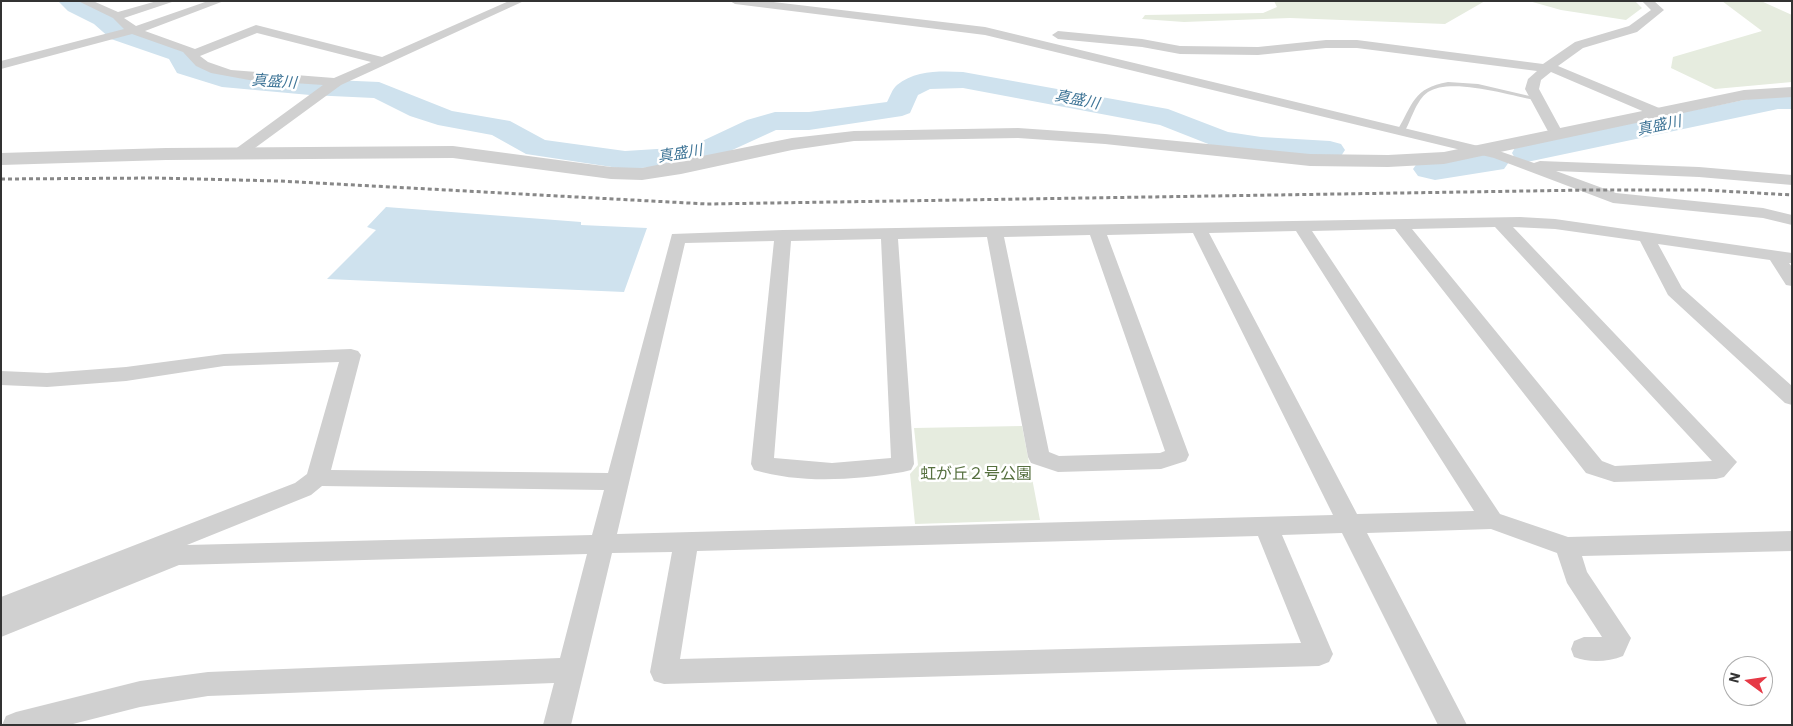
<!DOCTYPE html>
<html>
<head>
<meta charset="utf-8">
<style>
  body { margin:0 }
  #map { position:relative; width:1793px; height:726px; overflow:hidden; background:#fff; font-family:"IBM Plex Sans",sans-serif }
  canvas { display:block }
  .frame { position:absolute; inset:0; border:2px solid #333; pointer-events:none }
  .north { position:absolute; left:1723px; top:656px; width:50px; height:50px; box-sizing:border-box; background:#fff; border:1px solid #adadad; border-radius:50%; rotate:284deg; font-size:14px; font-weight:700; line-height:20px; text-align:center; color:#333 }
  .north::after { content:''; display:block; margin:auto; width:18px; height:22px; background:#e63946; clip-path:polygon(50% 0,100% 100%,50% 72%,0 100%) }
</style>
</head>
<body>
<div id="map">
<canvas width="1793" height="726"></canvas>
<div class="frame"></div>
<div class="north">N</div>
</div>
<script>
const c = document.querySelector('canvas').getContext('2d');
c.lineJoin = 'round';
function paint(path, color) { c.fillStyle = color; c.fill(path, 'evenodd'); }
function trace(path, color, width, dash) { c.strokeStyle = color; c.lineWidth = width; c.lineCap = dash ? 'butt' : 'round'; c.setLineDash(dash || []); c.stroke(path); }
function drawText(font, color, halo, rows, align = 'center') {
  c.font = font + ' "IBM Plex Sans","Noto Sans JP",sans-serif'; c.lineWidth = 5; c.setLineDash([]); c.textBaseline = 'middle'; c.strokeStyle = halo; c.fillStyle = color; for (const [text, x, y, turn = 0] of rows) {
    c.save(); c.translate(x, y); c.rotate((+turn || 0) * Math.PI / 180); c.textAlign = isNaN(turn) ? turn : align; if (halo) c.strokeText(text, 0, 0); c.fillText(text, 0, 0); c.restore();
  }
}
paint(new Path2D(`
  M1274 1H1485L1445 24 1290 18 1184 22 1142 19 1145 15 1263 13 1277 7Z
  M1529 1H1635L1642 8 1626 20 1561 10Z
  M1722 1H1761L1792 15V82L1715 89 1671 68 1673 57 1762 31Z
  M1022 426 1040 520 915 524 910 474 918 465 914 428Z`), '#e6ecdf');
paint(new Path2D(`
  M386 207 581 222V225L647 228 624 292 327 279 376 230 367 227Z`), '#cfe2ee');
paint(new Path2D(`
  M58 1H84L104 10 129 29 188 49 196 62 225 71 310 79 379 82 452 111 510 121 545 140 625 151 673 148 698 143 747 120 775 112H809L887 102C890 97 892 89 897 85 915 70 941 71 963 72L1168 109 1228 132 1261 137 1330 141 1341 144 1345 150 1341 156 1330 159 1261 155 1221 149 1160 125 963 88 930 89 918 95 910 113 902 116 809 130H776L717 157 673 166 625 169 526 154 492 135 438 125 410 116 374 98 310 95 222 87 177 73 169 59 111 39 94 24 68 11Z
  M1778 93H1792V109H1778L1527 162 1516 160 1512 153 1516 146 1527 144Z
  M1493 153 1504 155 1509 162 1504 169 1435 180 1418 176 1413 169 1418 162 1429 160 1436 161Z`), '#cfe2ee');
paint(new Path2D(`
  M1448 82 1478 84 1538 98 1535 100C1509 95 1450 77 1428 92 1416 100 1411 121 1404 133H1398L1397 131C1413 104 1413 88 1448 82Z`), '#d0d0d0');
paint(new Path2D(`
  M78 1H93L118 12 157 1H175L124 18 136 26 208 1H224L145 31 195 49 256 25 382 57 509 1H524L341 85 244 156 239 157 232 153 234 150 323 85 249 80 211 73 196 66 183 52 132 34 1 69V61L124 29 113 18ZM257 33 371 62 334 78 231 70 208 62 200 56Z
  M730 1H765L985 27 1499 151 1534 163 1540 161 1699 167 1792 175V185L1699 177 1556 171 1616 193 1763 208 1792 215V225L1763 218 1613 203 1494 158 985 35 735 4Z
  M1642 1H1654L1664 10 1637 32 1583 48 1558 66 1664 110 1666 113 1664 116H1654L1551 72 1541 80 1539 89 1564 135 1557 139 1550 135 1525 89 1528 79 1537 71 1357 48H1326L1258 55 1180 54 1142 47 1058 39 1052 35 1058 31 1142 39 1180 46 1258 47 1326 40H1357L1543 64 1575 42 1629 26 1651 10Z
  M1520 217 1555 219 1792 253V263H1789L1792 267V286L1786 285 1770 260 1658 244 1682 288 1792 386V405L1785 403 1668 295 1640 241 1555 229 1513 227 1737 462 1724 477 1716 479 1614 482 1586 473 1395 229 1312 231 1500 514 1568 537 1792 531V551L1582 556 1587 572 1631 638 1623 656C1608 662 1589 663 1574 657L1571 649 1574 641 1584 637H1602L1567 583 1557 553 1491 529 1367 533 1467 725H1438L1342 533 1282 535 1333 654 1329 662 1319 666 664 684 654 681 650 672 672 552 612 553 571 725H543L554 683 208 696 140 707 69 725H2L6 716 16 712 140 681 208 672 560 658 587 554 179 565 1 637V597L295 483 307 474 339 362 224 366 126 381 47 387 1 385V371L47 373 126 367 224 354 351 349 358 351 361 355 331 470 608 473 672 234 783 230ZM1495 227 1712 461 1615 466 1602 461 1412 229ZM1296 231 1474 511 1357 514 1209 233ZM1193 233 1333 515 617 534 685 243 774 241 751 464 754 470C802 484 854 480 903 472L911 470 914 464 898 239 987 237 1028 457 1031 463 1058 472 1161 469 1186 461 1189 455 1107 235ZM1090 235 1165 451 1160 453 1059 456 1049 452 1004 237ZM881 239 891 458 832 463 774 458 791 241ZM322 486 604 490 592 535 187 545 311 495ZM1258 536 1301 643 680 659 697 551Z`), '#d0d0d0');
paint(new Path2D(`
  M1792 87V97L1744 100 1444 164 1388 167 1310 166 1105 144 1018 138 854 141 792 150 681 174 642 180 611 179 453 158 166 160 1 165V153L166 148 453 146 611 167 642 168 792 138 854 131 1018 128 1105 134 1310 154 1388 155 1444 152 1744 90Z`), '#d0d0d0');
trace(new Path2D(`
  M1 179 155 178 279 181 707 204 1589 190H1704L1792 195`), '#888', 3, [4, 3]);
drawText('italic 15px', '#3f7597', '#fff', [
  ["真盛川",274,82,4],
  ["真盛川",1077,100,11],
  ["真盛川",1659,126,-12],
  ["真盛川",680,154,-9]
]);
drawText('16px', '#56703f', '#fff', [
  ["虹が丘２号公園",976,474]
]);
</script>
</body>
</html>
